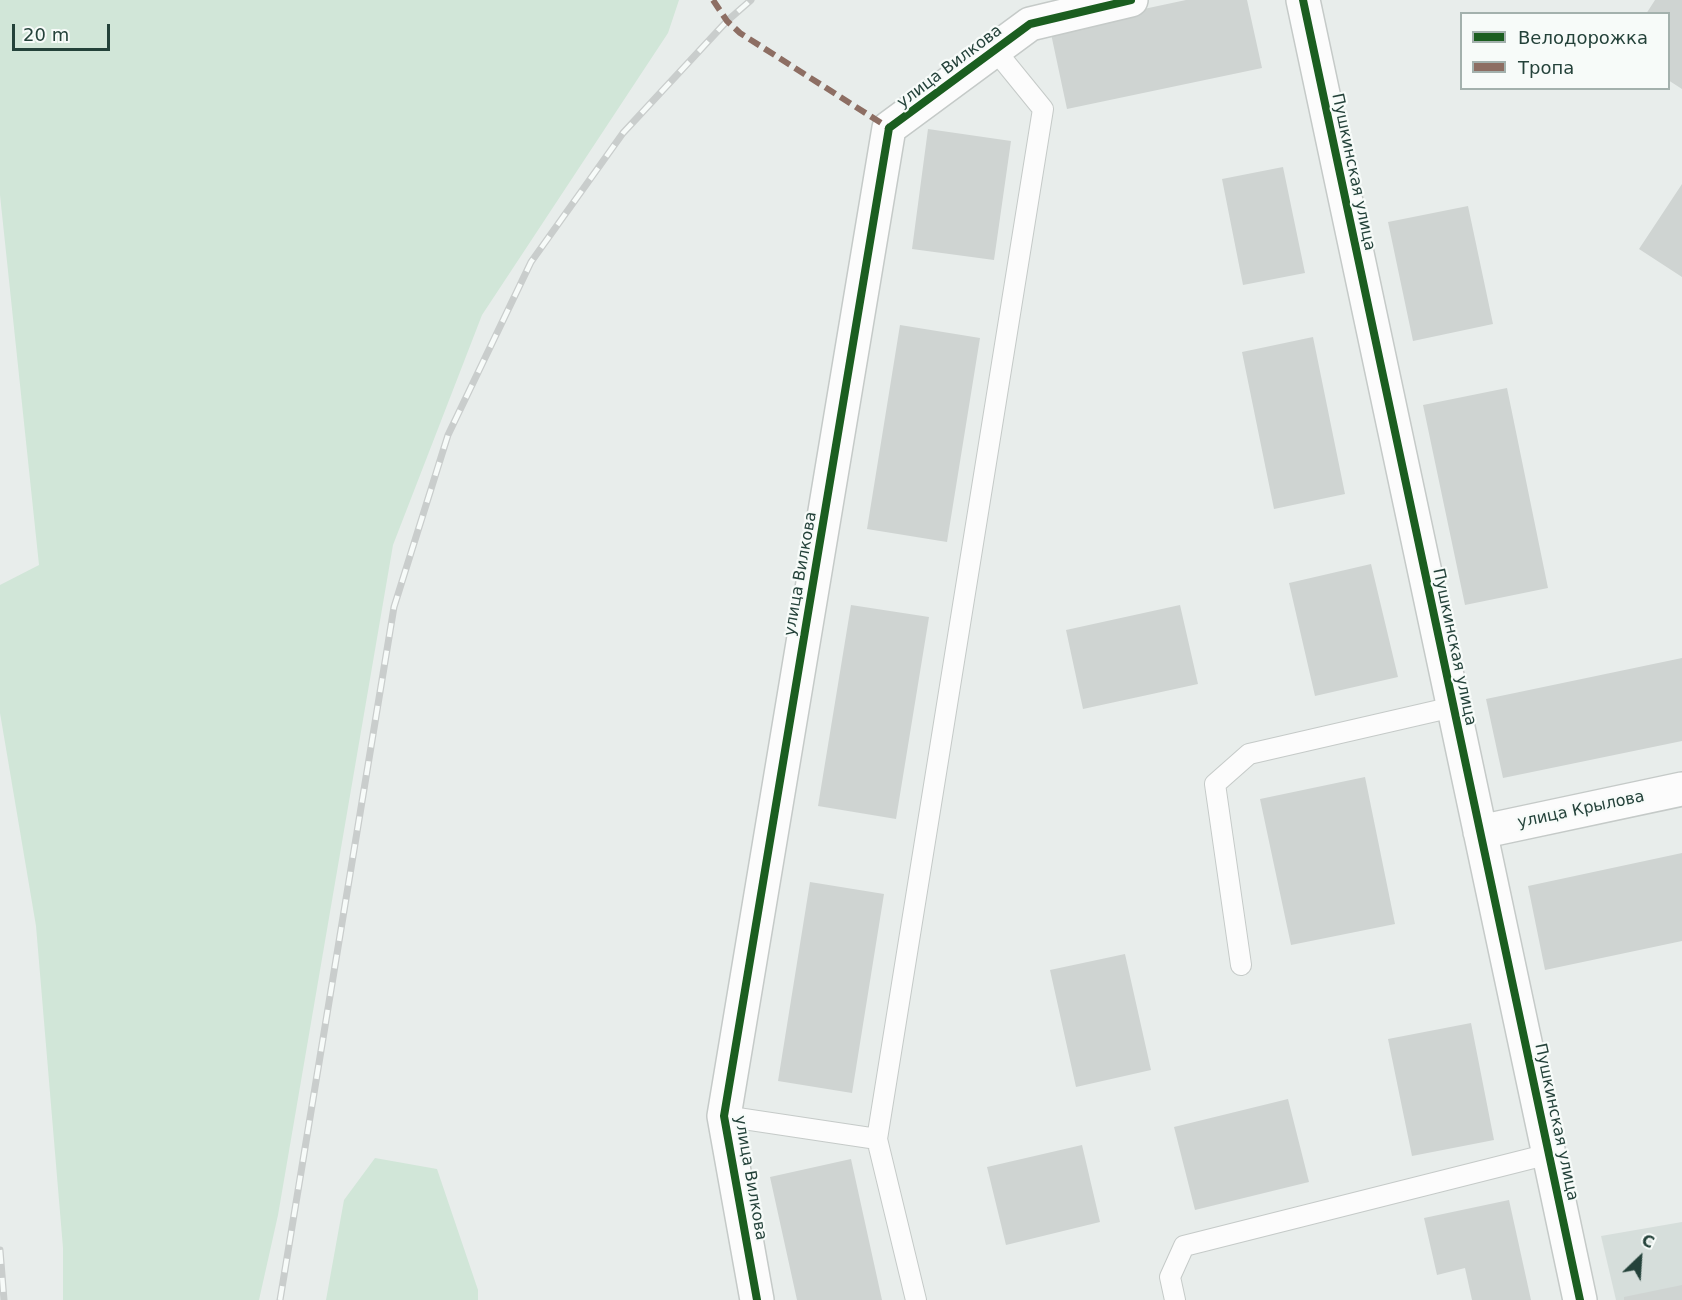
<!DOCTYPE html>
<html>
<head>
<meta charset="utf-8">
<style>
  body { margin:0 }
  #map { position:relative; width:1682px; height:1300px; overflow:hidden; background:#e8edeb; font-family:"DejaVu Sans",sans-serif }
  canvas { display:block }
  .legend { position:absolute; left:1460px; top:12px; width:210px; height:78px; box-sizing:border-box; background:#f7fbf9; border:2px solid #a3b1ad; margin:0; padding:8px 10px; list-style:none; font-size:18px; color:#24423a }
  .legend li { display:flex; align-items:center; gap:12px; height:30px }
  .legend b { width:30px; border:2px solid #a3b1ad }
  .north { position:absolute; left:1610px; top:1228px; width:60px; height:60px; -webkit-text-stroke:4px #f7fbf9; paint-order:stroke; rotate:25deg; font-size:16px; font-weight:700; line-height:24px; text-align:center; color:#24423a }
  .north::after { content:''; display:block; margin:auto; width:21px; height:27px; background:#24423a; clip-path:polygon(50% 0,100% 100%,50% 72%,0 100%) }
  .scale { position:absolute; left:12px; top:24px; width:98px; height:27px; box-sizing:border-box; border:3px solid #24423a; border-top:0; padding-left:8px; font-size:18px; line-height:21px; white-space:nowrap; color:#24423a; -webkit-text-stroke:4px #f7fbf9; paint-order:stroke }
</style>
</head>
<body>
<div id="map">
<canvas width="1682" height="1300"></canvas>
<ul class="legend">
<li><b style="height:8px;background:#1b5e20"></b>Велодорожка</li>
<li><b style="height:8px;background:#8d6e63"></b>Тропа</li>
</ul>
<div class="north">С</div>
<div class="scale">20 m</div>
</div>
<script>
const c = document.querySelector('canvas').getContext('2d');
c.lineJoin = 'round';
function paint(path, color) { c.fillStyle = color; c.fill(path, 'evenodd'); }
function trace(path, color, width, dash) { c.strokeStyle = color; c.lineWidth = width; c.lineCap = dash ? 'butt' : 'round'; c.setLineDash(dash || []); c.stroke(path); }
function drawText(font, color, halo, rows, align = 'center') {
  c.font = font + ' "DejaVu Sans",sans-serif'; c.lineWidth = 4.5; c.setLineDash([]); c.textBaseline = 'middle'; c.strokeStyle = halo; c.fillStyle = color; for (const [text, x, y, turn = 0] of rows) {
    c.save(); c.translate(x, y); c.rotate((+turn || 0) * Math.PI / 180); c.textAlign = isNaN(turn) ? turn : align; if (halo) c.strokeText(text, 0, 0); c.fillText(text, 0, 0); c.restore();
  }
}
paint(new Path2D(`
  M1682 1222V1300H1616L1601 1236Z`), '#d6dedb');
paint(new Path2D(`
  M0 0H679L668 33 482 315 393 545 278 1215 259 1300H63V1248L36 926 0 713V585L39 565 0 195Z
  M375 1158 437 1169 478 1290V1300H326L344 1200Z`), '#d1e6d8');
paint(new Path2D(`
  M1186 0H1247L1262 68 1067 109 1050 29Z
  M1655 0H1682V89L1668 80V14H1646Z
  M928 129 1011 141 994 260 912 249Z
  M1283 167 1305 273 1243 285 1222 179Z
  M1682 184V277L1639 249Z
  M1468 206 1493 324 1413 341 1388 222Z
  M900 325 980 338 947 542 867 529Z
  M1313 337 1345 494 1274 509 1242 352Z
  M1507 388 1548 588 1465 605 1423 405Z
  M1371 564 1398 677 1315 696 1289 583Z
  M851 605 929 617 896 819 818 806Z
  M1180 605 1198 684 1083 709 1066 630Z
  M1682 658V741L1503 778 1486 699Z
  M1365 777 1395 924 1291 945 1260 799Z
  M1682 853V941L1545 970 1528 886Z
  M810 882 884 894 852 1093 778 1081Z
  M1125 954 1151 1070 1076 1087 1050 970Z
  M1471 1023 1494 1140 1412 1156 1388 1039Z
  M1288 1099 1309 1182 1195 1210 1174 1127Z
  M1082 1145 1100 1222 1006 1245 987 1167Z
  M851 1159 882 1300H797L770 1177Z
  M1509 1200 1531 1300H1472L1465 1268 1437 1275 1424 1218Z
  M1682 1285V1300H1624V1297Z`), '#cfd4d2');
const lane = new Path2D(`
  M1241 965 1215 784 1249 754 1453 707
  M724 1116 877 1139 916 1300
  M877 1139 1043 109 995 50
  M1175 1300 1170 1277 1184 1246 1549 1154`);
const street = new Path2D(`
  M1303 0 1580 1300
  M1480 832 1682 789
  M757 1300 724 1116 889 128 1030 24 1131 0`);
trace(lane, '#c5cac8', 22);
trace(street, '#c5cac8', 36);
trace(lane, '#fcfcfc', 20);
trace(street, '#fcfcfc', 33);
const rail = new Path2D(`
  M0 1250 4 1300
  M280 1300 394 607 448 435 531 262 623 133 727 21 751 0`);
trace(rail, '#c9cdcc', 7);
trace(rail, '#f7fbf9', 4.5, [14]);
trace(new Path2D(`
  M713 0 727 21 740 33 889 128`), '#8d6e63', 6, [12, 6]);
trace(new Path2D(`
  M1303 0 1580 1300
  M757 1300 724 1116 889 128 1030 24 1131 0`), '#1b5e20', 8);
drawText('16px', '#24423a', '#f7fbf9', [
  ["улица Вилкова",950,67,-37],
  ["Пушкинская улица",1353,172,78],
  ["улица Вилкова",801,574,-80],
  ["Пушкинская улица",1454,647,78],
  ["улица Крылова",1581,810,-12],
  ["Пушкинская улица",1556,1122,78],
  ["улица Вилкова",750,1178,80]
]);
</script>
</body>
</html>
